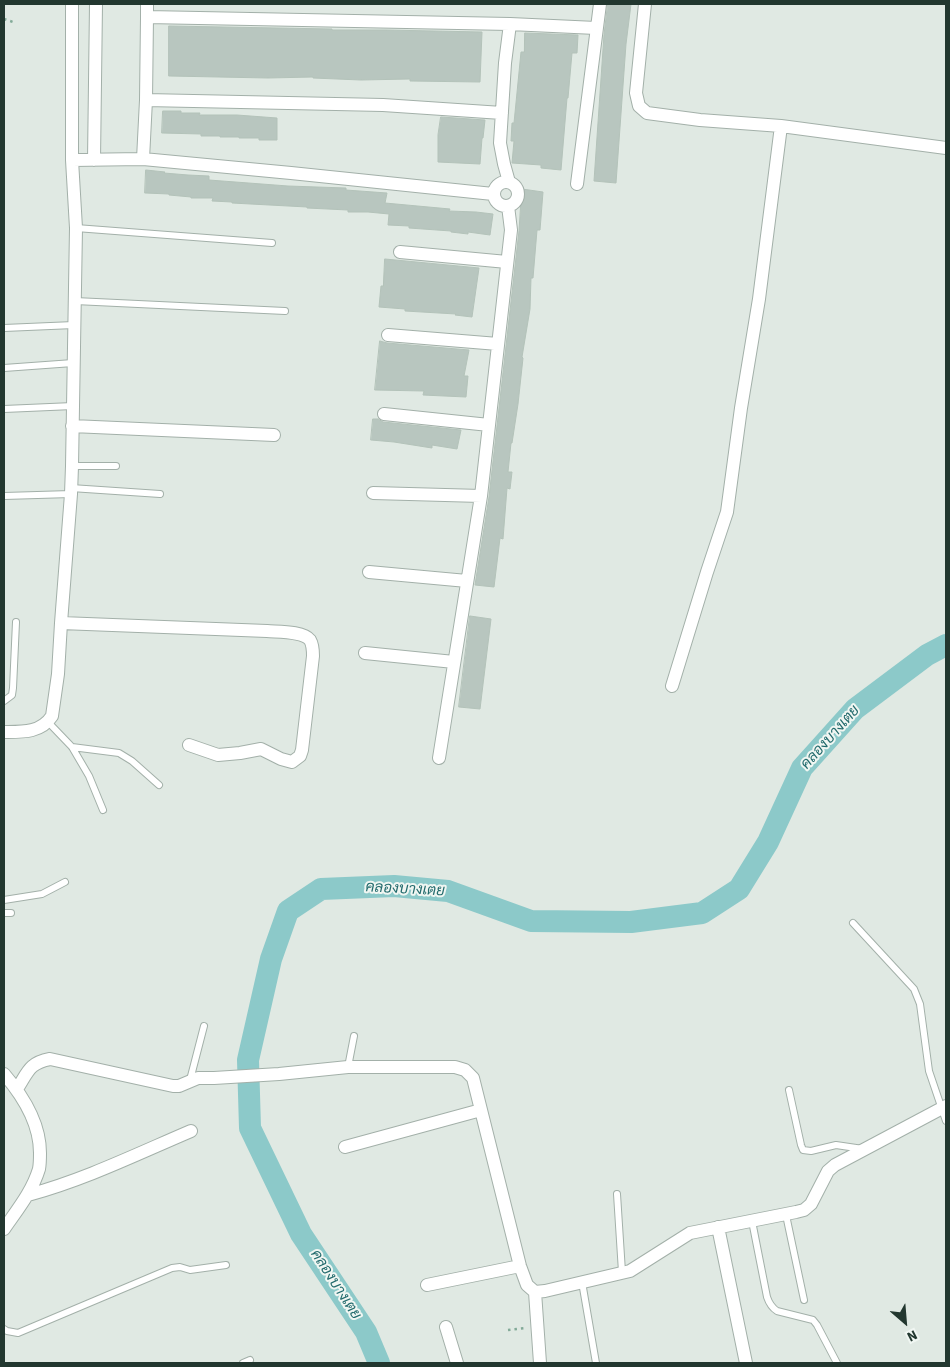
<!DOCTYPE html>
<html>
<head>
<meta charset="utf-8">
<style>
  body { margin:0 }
  #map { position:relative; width:950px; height:1367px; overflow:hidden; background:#e0e9e3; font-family:"Source Sans 3",sans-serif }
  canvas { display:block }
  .frame { position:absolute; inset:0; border:5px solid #22372f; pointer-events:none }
  .north { position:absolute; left:880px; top:1297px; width:50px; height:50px; -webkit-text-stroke:4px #f0f6f2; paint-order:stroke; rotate:153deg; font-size:14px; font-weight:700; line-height:20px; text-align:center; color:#22372f }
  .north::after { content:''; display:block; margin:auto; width:18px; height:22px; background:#22372f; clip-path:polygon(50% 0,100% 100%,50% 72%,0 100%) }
</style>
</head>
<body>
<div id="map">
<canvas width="950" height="1367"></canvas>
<div class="frame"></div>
<div class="north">N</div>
</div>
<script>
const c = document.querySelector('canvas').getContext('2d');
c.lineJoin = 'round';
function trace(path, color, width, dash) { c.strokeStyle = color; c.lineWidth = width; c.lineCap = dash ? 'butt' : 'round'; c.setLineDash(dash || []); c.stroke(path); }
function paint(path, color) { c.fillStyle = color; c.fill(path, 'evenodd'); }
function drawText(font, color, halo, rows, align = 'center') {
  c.font = font + ' "Source Sans 3",Sarabun,sans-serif'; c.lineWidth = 4; c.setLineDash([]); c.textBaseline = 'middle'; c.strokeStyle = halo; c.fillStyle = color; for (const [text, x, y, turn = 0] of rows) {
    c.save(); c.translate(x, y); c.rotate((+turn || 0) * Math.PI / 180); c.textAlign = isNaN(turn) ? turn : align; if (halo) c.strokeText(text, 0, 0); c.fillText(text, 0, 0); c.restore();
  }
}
trace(new Path2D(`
  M379 1363 366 1332 301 1234 250 1128 248 1060 271 959 288 911 321 889 394 886 448 891 531 921 631 922 702 913 739 889 768 842 802 768 855 709 927 655 946 645`), '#8cc9c9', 22);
const building = new Path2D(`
  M608 4H631L626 44 616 183 594 181 604 35Z
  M169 26 332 29V30H386L482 32 480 82 410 81V79L361 80 313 78V77L268 78 169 76Z
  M525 33 578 35 577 53H572L568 98H567L561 170 541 168V165L512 163 514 141H511L512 123H514L521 52H524Z
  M163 111H181V113H200L199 115H237L277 118V140H259V138H239V137H220V136H201V134L162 133Z
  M441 117 485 120 483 138H482L480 164 438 162V135Z
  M146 170 165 172 164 173 188 175 209 176V180L288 186 346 188V190L387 193 385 203 450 209 449 211 476 212 493 214 490 235 468 232V234L451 232V231L409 228V226L388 225 389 214 368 212H348V210L307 208V207L232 203V202L212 201 213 198H191V197L169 195V194L145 193Z
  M522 189 543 192 540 230H537L533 278H531L530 309 522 357 523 358 518 404 512 443H511L508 472H512L510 489 507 488 503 539 500 538 494 587 475 585 489 497 519 231Z
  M385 259 479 268 472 317 455 315 456 314 405 311V309L379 307 381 286H383Z
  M380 341 387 343 469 350 464 376H468L466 397 423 395 424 391 375 390Z
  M373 419H378L383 422 461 430 457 449 432 445V448L394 442 371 440Z
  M470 616 491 619 480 709 459 707Z`);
paint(building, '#b8c6bf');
trace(building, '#b3c2b9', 1);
const lane = new Path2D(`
  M76 228 272 243
  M75 301 285 311
  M4 328 74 325
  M4 368 73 363
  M4 409 73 406
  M72 466H116
  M71 488 160 494
  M4 496 71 494
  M4 701 12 695 13 688 16 622
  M48 722 72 747 89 776 103 810
  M72 747 119 753 132 761 159 785
  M4 900 42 894 65 882
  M4 913H11
  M853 923 914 989 920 1004 929 1071 946 1121
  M348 1067 354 1036
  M190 1080 204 1026
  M789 1090 801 1145 803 1150 811 1151 836 1145 863 1149
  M617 1194 622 1272
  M786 1215 804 1300
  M752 1221 767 1297C769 1303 771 1307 777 1311L813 1320 817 1325 837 1363
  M582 1282 596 1363
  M4 1329 7 1331 18 1333 172 1268 180 1267 190 1270 226 1265
  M243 1363 250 1360`);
const street = new Path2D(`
  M147 4V17L510 24
  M645 4 636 93 639 106 647 113 700 120 781 126 946 148
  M146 100 383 105 502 113
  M143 159 146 100 147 17
  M72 160 143 159 291 173 493 194
  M94 160 96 4
  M494 194a12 12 0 1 1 24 0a12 12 0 1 1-24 0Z
  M509 182 504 164 500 143 505 63 510 24 596 28
  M577 184 600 4
  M400 252 507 262
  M388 335 498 344
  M384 414 489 425
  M72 426 274 435
  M373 493 481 496
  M369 572 467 581
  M61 623 267 631C278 632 303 631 310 640 313 645 313 651 313 656L302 750 300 756 292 762 281 759 261 749 240 753 218 755 189 745
  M365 653 454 662
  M672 686 707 572 727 512 741 408 759 299 781 126
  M4 732C22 732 41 733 52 716L58 674 61 623 71 494 72 466 76 228 72 160V4
  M439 758 481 496 511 230 508 206
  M4 1074C23 1096 40 1123 40 1153 40 1158 40 1164 39 1169 32 1192 17 1210 4 1229
  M17 1089C28 1072 29 1063 50 1059L173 1086H179L198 1078H214L279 1074 348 1067H455L465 1070 473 1078 520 1266 527 1285 535 1292 540 1363
  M345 1147 481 1110
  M28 1195C84 1180 137 1154 191 1131
  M718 1227 746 1363
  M427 1285 520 1266
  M535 1292 545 1291 630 1271 690 1233 796 1212 804 1210 811 1204 828 1171 835 1165 946 1106
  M446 1327 457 1363`);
trace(lane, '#a3b0a9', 8);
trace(street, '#a3b0a9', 14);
trace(new Path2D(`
  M4 19 13 22
  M508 1330 526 1328`), '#83aa98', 2.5, [2.5, 4]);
trace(lane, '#fff', 6);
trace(street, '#fff', 12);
drawText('italic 15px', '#236b6d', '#f0f6f2', [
  ["คลองบางเตย",831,738,-48],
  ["คลองบางเตย",405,890,3],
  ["คลองบางเตย",335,1285,57]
]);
</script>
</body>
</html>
